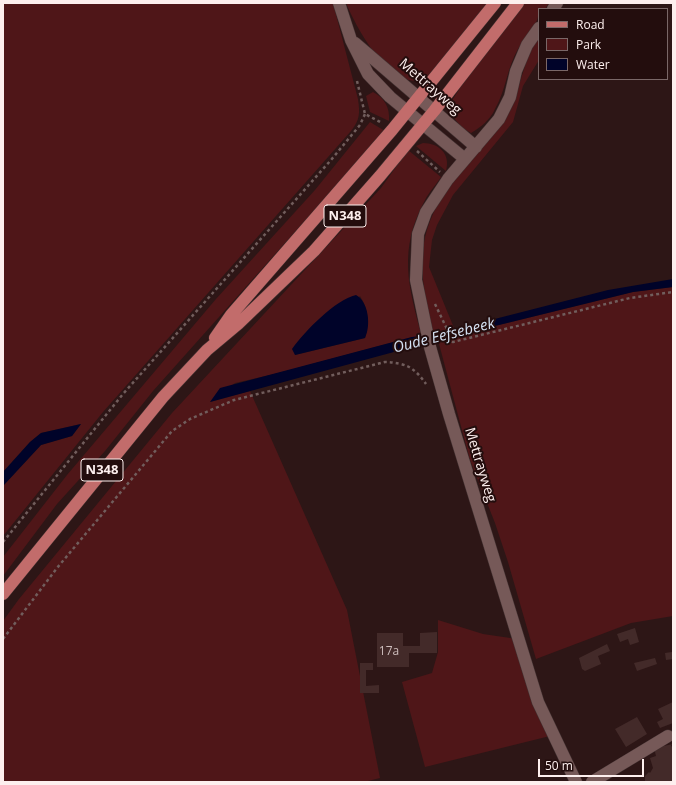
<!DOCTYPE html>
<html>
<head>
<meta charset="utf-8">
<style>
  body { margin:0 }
  #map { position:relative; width:676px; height:785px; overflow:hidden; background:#2d1616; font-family:"Open Sans",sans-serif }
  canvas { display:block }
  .frame { position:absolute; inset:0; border:4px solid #fdefee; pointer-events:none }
  .legend { position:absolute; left:538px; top:8px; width:130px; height:72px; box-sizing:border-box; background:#230d0d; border:1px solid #7a6767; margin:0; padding:5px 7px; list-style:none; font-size:12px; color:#fdefee }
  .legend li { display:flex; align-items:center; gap:8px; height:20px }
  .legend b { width:20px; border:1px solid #7a6767 }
  .scale { position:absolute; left:538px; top:759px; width:106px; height:18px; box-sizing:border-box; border:2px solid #fdefee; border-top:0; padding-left:5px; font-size:12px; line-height:14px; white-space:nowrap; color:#fdefee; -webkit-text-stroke:3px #230d0d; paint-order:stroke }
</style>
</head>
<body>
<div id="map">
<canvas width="676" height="785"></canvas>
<div class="frame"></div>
<ul class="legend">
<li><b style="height:5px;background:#c26c6b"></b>Road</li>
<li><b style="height:11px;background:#4f1618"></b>Park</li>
<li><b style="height:11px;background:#000329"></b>Water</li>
</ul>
<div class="scale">50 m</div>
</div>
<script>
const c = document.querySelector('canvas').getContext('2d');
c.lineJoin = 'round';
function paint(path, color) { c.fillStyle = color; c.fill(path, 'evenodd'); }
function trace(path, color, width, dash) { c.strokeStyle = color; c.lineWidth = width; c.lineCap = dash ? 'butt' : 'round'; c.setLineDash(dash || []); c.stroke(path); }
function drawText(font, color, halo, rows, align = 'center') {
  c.font = font + ' "Open Sans",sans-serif'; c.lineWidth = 4; c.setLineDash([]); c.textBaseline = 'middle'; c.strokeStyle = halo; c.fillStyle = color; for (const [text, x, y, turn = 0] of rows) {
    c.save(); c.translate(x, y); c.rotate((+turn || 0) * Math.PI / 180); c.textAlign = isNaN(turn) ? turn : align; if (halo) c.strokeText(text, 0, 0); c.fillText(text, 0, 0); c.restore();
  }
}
paint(new Path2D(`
  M3 3H333L358 99C360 113 360 120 351 131L103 412 3 536V486L41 445 72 436 81 424 41 433 30 442 3 472Z
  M346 3H489C477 17 438 72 426 78 392 95 356 27 346 3Z
  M522 3H549L545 9H539C539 25 527 36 518 49 507 68 506 90 495 109 490 120 481 127 471 133L462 128 450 113 453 99 460 88 458 87Z
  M539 37V60L523 86 513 122 453 195 437 225 432 240 429 267 454 328 433 334C423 286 413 249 438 204L518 88 530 50Z
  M373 92C385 98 390 108 389 121L370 112 366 96Z
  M370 122 385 131 153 391 105 451 57 504 3 576V557L67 475 216 299 315 190Z
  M423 143C439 143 451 154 446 171L416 146Z
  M408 150 441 177C436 185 429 192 425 200 398 250 408 286 422 337H412L283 372 235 383 210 402 250 391 347 610 380 778 364 782H3V621L19 599 172 413 381 188ZM360 296C369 310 369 323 365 338L295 355Z
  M673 287V616L631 623 536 659 508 562 495 523 470 460 438 340 633 292Z
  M438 620 483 634 517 639 550 736 425 767 402 682 432 673 438 652Z`), '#4f1618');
paint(new Path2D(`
  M673 279V287L633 292 438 340 210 402 220 388 412 337 436 334 608 290Z
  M356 295C369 302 371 326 365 338L295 355 292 349C305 331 335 300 356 295Z
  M81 424 72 436 41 445 3 486V472L30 442 41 433Z`), '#000329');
paint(new Path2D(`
  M635 628 639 642 630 645 628 639 620 642 617 634Z
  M437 632V653H409V667H377V633H403V646H420V633Z
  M607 644 610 651 598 656 601 664 585 671 582 669 579 658Z
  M672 652 673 659 666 660 665 653Z
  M655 658 657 664 637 671 634 663Z
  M360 663H373V670H366V686L379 685V693H360Z
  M673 702V723L660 728 657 722 663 719 658 709Z
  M637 717 647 734 626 747 615 729Z
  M673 744 671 745 673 749V781L645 782V776L649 772 650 773 653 768 650 758 656 756 654 748Z`), '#432a29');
const minor = new Path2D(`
  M339 3 351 40 368 74 390 97 465 159
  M553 9 557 3
  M539 28 527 45 516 71 510 97 499 119 448 179 426 212 418 234 416 280 430 347 449 414 538 702 576 782
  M355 43 476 147
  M592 782 668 736`);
const major = new Path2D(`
  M215 338 231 315 392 130 495 3
  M3 594 163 397 207 350 238 324 314 251 380 176 434 111 518 3`);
trace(minor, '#433232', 13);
trace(major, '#433232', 13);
trace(new Path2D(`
  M357 81 365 114 382 123
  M417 151 440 172
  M435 304 446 327 450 341 453 342 630 298 673 292
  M3 542 123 394 331 160 360 125 365 114
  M3 639 57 568 172 431 190 419 234 400 385 362C406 363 414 367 426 384`), '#715d5c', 2.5, [3, 3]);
trace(minor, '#765958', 12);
trace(major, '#c26c6b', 12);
drawText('12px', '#cebebd', null, [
  ["17a",389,652]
]);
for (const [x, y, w] of [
  [345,216,42],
  [102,470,42]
]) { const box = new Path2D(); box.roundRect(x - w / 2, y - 11, w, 22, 3); c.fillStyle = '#230d0d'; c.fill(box); trace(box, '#fdefee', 1); }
drawText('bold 13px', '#fdefee', null, [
  ["N348",345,216],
  ["N348",102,470]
]);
drawText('14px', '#fdefee', '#230d0d', [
  ["Mettrayweg",430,87,41],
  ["Mettrayweg",480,465,73]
]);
drawText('italic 15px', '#d5e2f3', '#230d0d', [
  ["Oude Eefsebeek",444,336,-14]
]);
</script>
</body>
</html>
